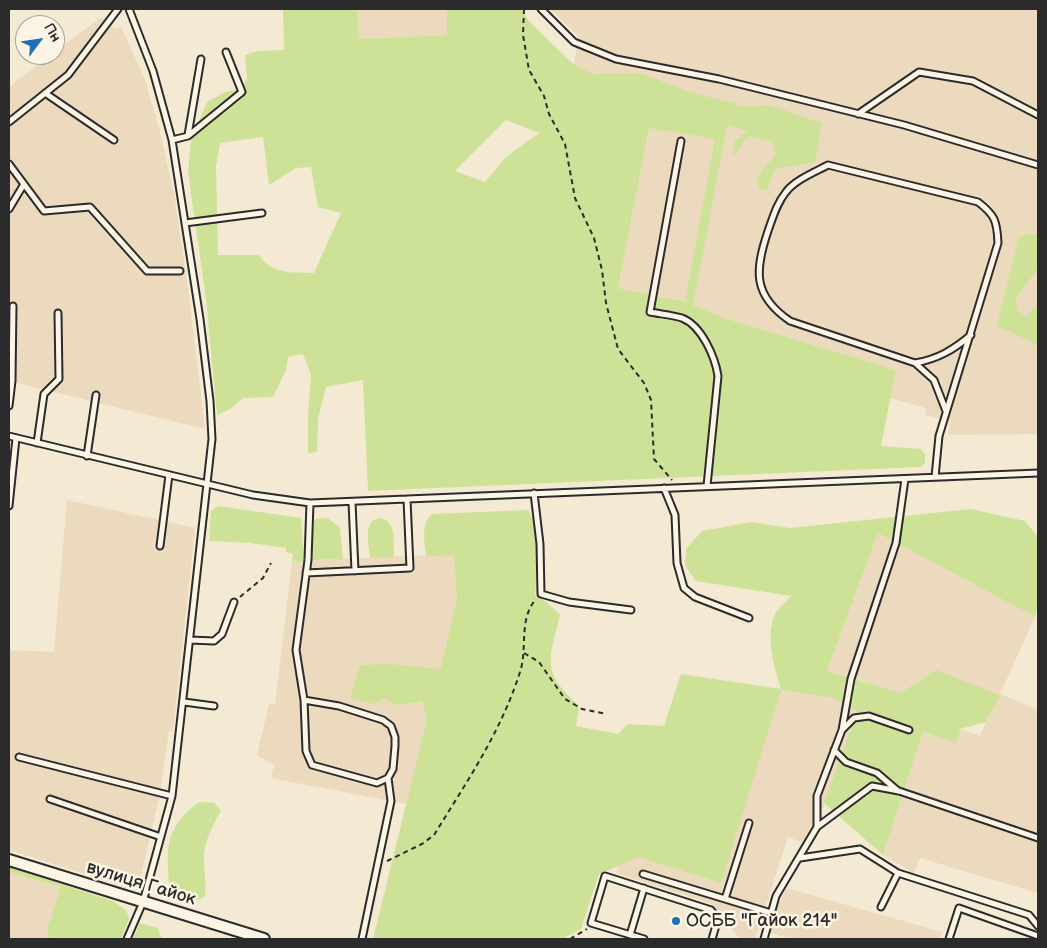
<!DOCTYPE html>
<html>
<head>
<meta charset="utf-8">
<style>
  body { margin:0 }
  #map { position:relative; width:1047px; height:948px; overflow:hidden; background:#f4e9d3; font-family:"Balsamiq Sans",sans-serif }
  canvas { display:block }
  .frame { position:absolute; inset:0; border:10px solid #2b2b2b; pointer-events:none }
  .north { position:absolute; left:15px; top:15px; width:50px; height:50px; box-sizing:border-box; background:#fcf5e5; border:1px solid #a8a49b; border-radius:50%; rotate:59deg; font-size:14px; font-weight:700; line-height:20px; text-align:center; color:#2b2b2b }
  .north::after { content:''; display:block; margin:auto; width:18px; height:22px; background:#1f6fb2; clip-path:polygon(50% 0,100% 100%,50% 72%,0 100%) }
</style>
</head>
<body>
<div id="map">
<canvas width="1047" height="948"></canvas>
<div class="frame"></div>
<div class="north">Пн</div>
</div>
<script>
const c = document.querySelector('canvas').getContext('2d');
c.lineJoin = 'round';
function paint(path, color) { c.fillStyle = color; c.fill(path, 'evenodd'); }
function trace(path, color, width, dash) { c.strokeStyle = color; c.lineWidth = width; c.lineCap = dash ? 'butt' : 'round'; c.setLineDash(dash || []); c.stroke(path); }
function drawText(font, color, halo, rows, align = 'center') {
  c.font = font + ' "Balsamiq Sans",sans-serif'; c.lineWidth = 5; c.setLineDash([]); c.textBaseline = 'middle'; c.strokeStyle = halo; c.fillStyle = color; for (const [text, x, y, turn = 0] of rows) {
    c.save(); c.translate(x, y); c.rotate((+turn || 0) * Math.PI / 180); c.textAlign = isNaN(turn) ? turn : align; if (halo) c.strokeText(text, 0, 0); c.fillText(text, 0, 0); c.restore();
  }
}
paint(new Path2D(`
  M358 9H447L448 35 359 39Z
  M550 9H1038V434L948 435 950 421 925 415 926 408 889 398 896 370 724 318 685 302 618 288 649 128 568 112 578 36Z
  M101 17 115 29 121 27 144 77 159 128 174 194 188 288 205 429 9 381V87L51 55H55V52Z
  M67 500 195 528 173 731H169L160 793 140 880 129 888 9 850V650L54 652Z
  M878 533 1035 617 1000 694 1038 710V893L920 858 914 873 883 855 923 732 955 742 960 729 980 736 999 694 901 693 827 671Z
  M454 554 457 600 406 804 271 778 274 765 257 755 269 704 275 705 292 561Z
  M681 674 834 698 858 705 810 845 788 837 755 939H740L710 903 616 873Z
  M9 872 61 887 109 939H9Z
  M787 888 942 932 939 939H791L770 933 776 908Z`), '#ebdabd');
paint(new Path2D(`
  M283 9H358L359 39 447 35V9H521L529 21 572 63 592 74 640 73 687 91 747 107 769 105 822 123 815 162 775 169 767 190 759 189 757 177 776 154 772 142 750 136 742 143 736 155 732 152 735 141 748 131 727 125 693 305 724 318 896 370 881 446 921 449 925 454V463L920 467 368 491 363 380 326 387 318 419 317 452 308 453V416L311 375 303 354 288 357 286 370 273 397 243 398 230 409 217 415 206 299 188 172 191 140 207 102 225 92 242 89 247 77 245 55 258 51 284 50ZM506 120 539 133 506 157 485 182 455 171ZM649 128 715 139 685 302 618 288ZM263 137 269 185 296 168 311 167 318 207 341 213 314 273C292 272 272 275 259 255H218L216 166 220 143Z
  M1026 234H1038V268L1016 298 1017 310 1026 317 1038 304V345L997 326 1019 237Z
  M218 506 301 518 304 561H292L293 554 286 552V548L250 543 209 541 211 511Z
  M971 509 1025 521 1038 537V603L1035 617 878 533 827 671 901 693 936 670 1000 695 986 722 960 729 956 743 923 732 883 855 824 803 857 710 834 698 781 690 721 883 639 857 599 874 581 929 562 939H373L427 719 422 701 396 705 384 699 374 704 350 698 360 665 390 664 440 669 457 600 454 555 426 556C425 542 420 524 432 514L528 510C544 532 537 570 535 595L545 601 560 615C549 659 541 673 579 705L576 726 618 734 628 724 664 726 681 674 781 689C774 667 765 636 775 614 778 608 787 601 791 596L696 581 685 566 686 549 702 531 752 522 790 528Z
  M328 518 340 528 343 559 313 560 312 529 315 519Z
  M379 518C397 519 393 543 394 557L370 558C369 544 362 522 379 518Z
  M199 802 214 803 221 810C214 824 206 837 204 853 203 868 207 881 205 896L194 902 180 900 170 892C166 851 163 829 199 802Z
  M9 867 113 901 126 910 129 919 121 939H49L48 927 61 887 9 872Z
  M140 923 158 928 162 939H133Z`), '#cee297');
const lane = new Path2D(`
  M541 9 574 42 616 59 719 79 904 125 1038 165
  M45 93 114 140
  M858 114 919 72 973 81 1038 115
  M9 122 68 75 118 9
  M188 135 201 59
  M172 140 188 136 242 92 226 52
  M681 141 650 312C660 314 672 315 682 318 702 326 715 357 718 376L707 486
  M9 164 44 211 90 207 147 271H180
  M9 209 24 184
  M185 223 262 213
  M915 363 934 380 946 411
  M9 406 12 381 13 306
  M9 436 253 495 310 503 1038 473
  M37 443 44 394 59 379 58 313
  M87 456 96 395
  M935 477 939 436 998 243C997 221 995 215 978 202L828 165C815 172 795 180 786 192 777 203 773 217 768 231 755 270 752 295 790 321L915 363C938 359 953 350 971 335
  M664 488 675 515 677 563 684 588 695 597 749 618
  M534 493 540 544 541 594 569 602 631 610
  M352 502 355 571
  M9 506 16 438
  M160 546 169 475
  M306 573 410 568 407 499
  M190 640 214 641 222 634 234 602
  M304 700 296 650 308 560 310 503
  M184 702 214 706
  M842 730 851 679 896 543 905 479
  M834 750 846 762 877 773 898 791
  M19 757 172 796
  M50 799 161 837
  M817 827V796L842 730 854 718 869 716 909 730
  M800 858 860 849 898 873 1029 915 1038 926
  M643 874 771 913
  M725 899 749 823
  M881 907 898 873
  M630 935 644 888
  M127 939 143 902 172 796 212 439 210 401 200 319 172 140 153 71 129 9
  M362 939 391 801 388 778 393 769 395 746V737L391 726 383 720 339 706 304 700 306 751 312 765 377 783 388 778
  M644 939 591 923 605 876 711 910 718 919 712 939
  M764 939 776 896 817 827 872 786 899 791 1038 838
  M949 939 959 908 1038 936`);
const street = new Path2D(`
  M9 860 264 939`);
trace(lane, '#2b2b2b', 9);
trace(street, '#2b2b2b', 14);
trace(new Path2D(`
  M524 9 523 35 529 70 544 96 549 114 565 144 575 198 594 238 602 270 606 303 618 349 644 383 651 400 654 459 672 480
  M240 597 263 578 271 563
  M524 653 539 662 565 699 582 709 607 714
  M387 861 422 844 434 835C466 783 501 732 520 672 528 648 518 620 536 599
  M570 939 587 929`), '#2b2b2b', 2, [5, 4]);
trace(lane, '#fcf5e5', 5);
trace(street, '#fcf5e5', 10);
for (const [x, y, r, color] of [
  [676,921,5,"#1f6fb2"]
]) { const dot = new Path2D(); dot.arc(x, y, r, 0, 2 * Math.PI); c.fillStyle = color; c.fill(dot); trace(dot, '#fcf5e5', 2); }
drawText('18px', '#2b2b2b', '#fcf5e5', [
  ["вулиця Гайок",141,884,17]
]);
drawText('18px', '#2b2b2b', '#fcf5e5', [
  ["ОСББ \"Гайок 214\"",686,921]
], 'left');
</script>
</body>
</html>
